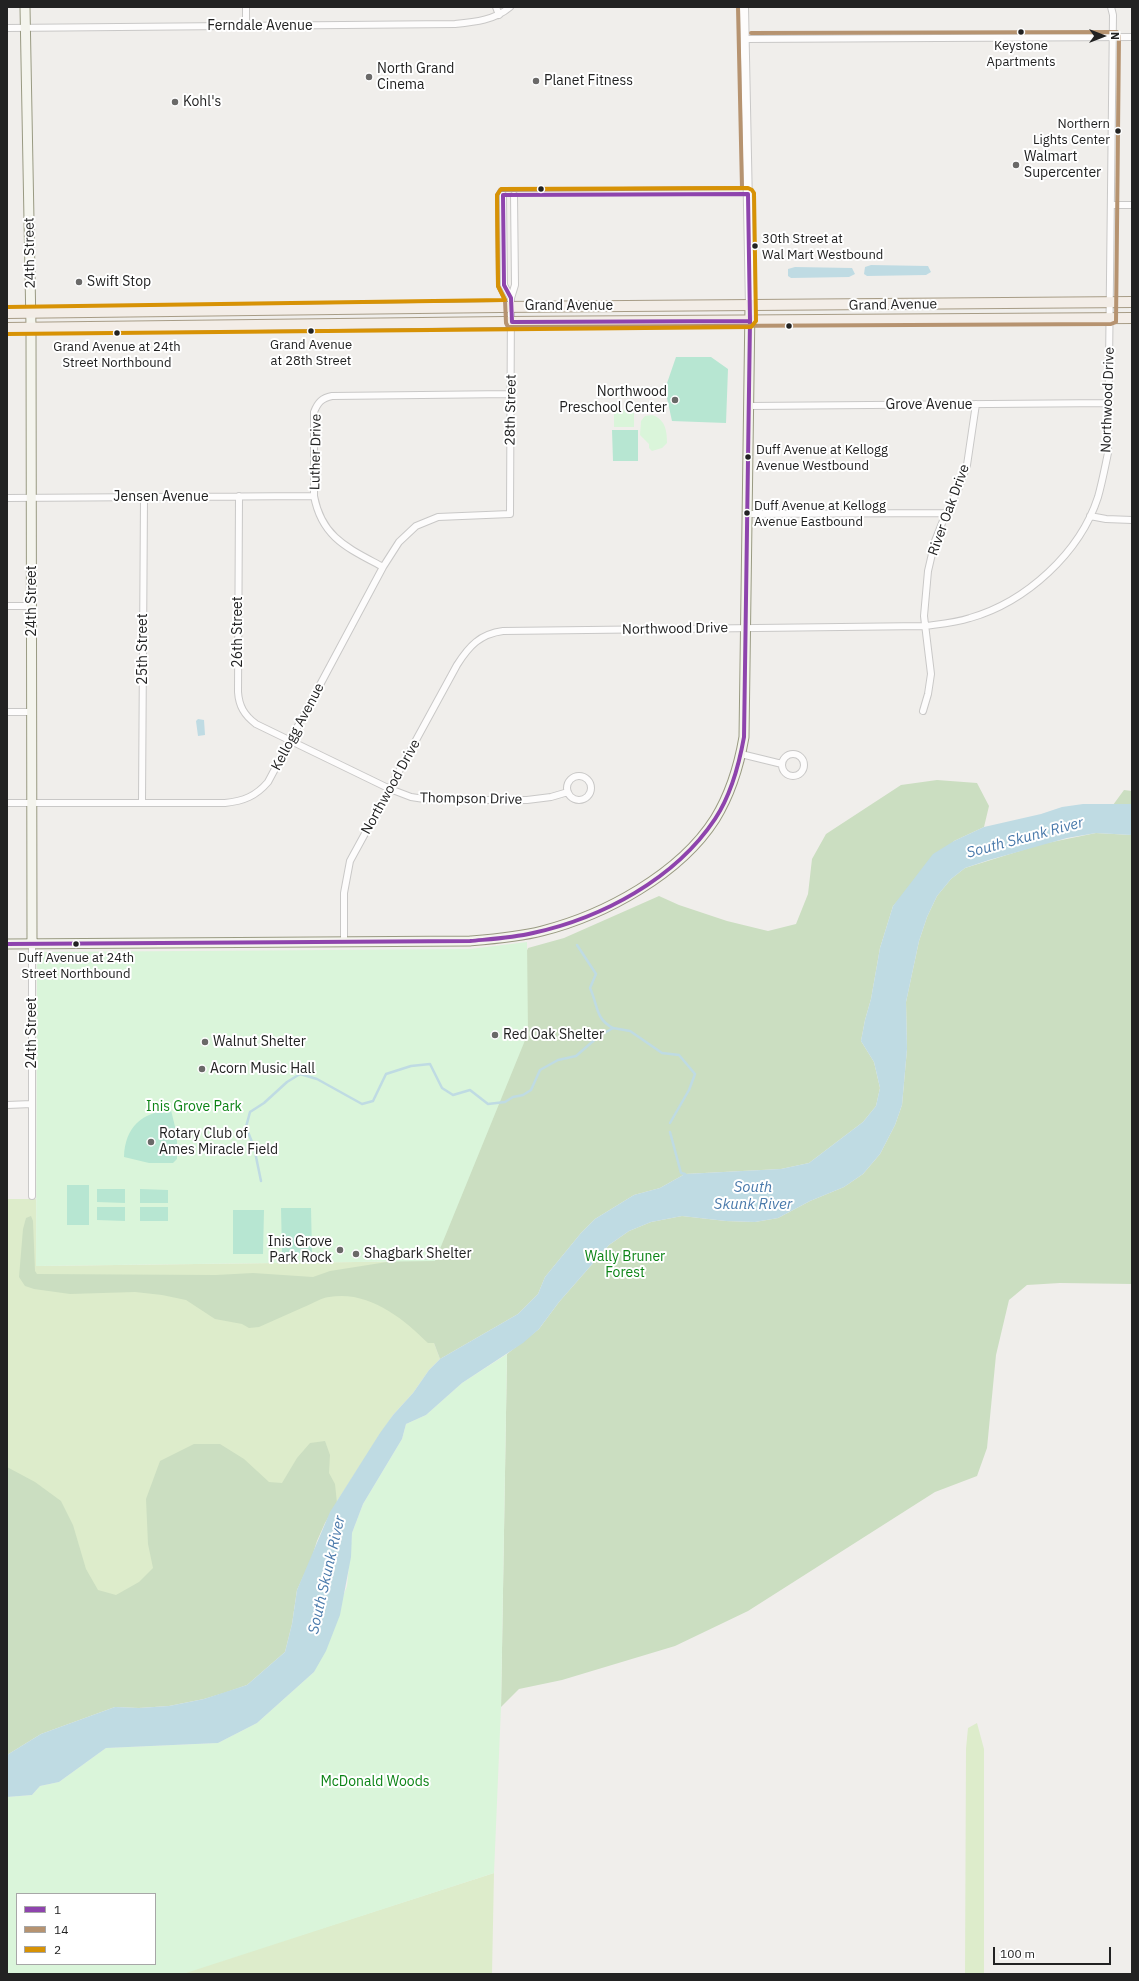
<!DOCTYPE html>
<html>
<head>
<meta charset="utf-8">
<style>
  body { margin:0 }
  #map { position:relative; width:1139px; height:1981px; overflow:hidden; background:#f0eeeb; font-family:"IBM Plex Sans",sans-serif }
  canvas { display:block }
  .frame { position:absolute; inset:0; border:8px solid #222; pointer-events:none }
  .legend { position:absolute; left:16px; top:1893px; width:140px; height:72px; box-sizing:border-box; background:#fff; border:1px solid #a7a7a7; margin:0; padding:5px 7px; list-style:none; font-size:12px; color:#222 }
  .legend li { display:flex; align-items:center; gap:8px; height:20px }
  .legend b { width:20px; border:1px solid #a7a7a7 }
  .north { position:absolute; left:1083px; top:16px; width:40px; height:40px; -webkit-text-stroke:3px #fff; paint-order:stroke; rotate:90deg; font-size:11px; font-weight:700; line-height:16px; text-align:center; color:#222 }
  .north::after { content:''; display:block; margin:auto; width:14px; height:18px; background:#222; clip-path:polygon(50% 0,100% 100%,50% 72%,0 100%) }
  .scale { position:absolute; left:993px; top:1947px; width:118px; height:18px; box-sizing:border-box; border:2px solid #222; border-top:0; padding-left:5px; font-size:12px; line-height:14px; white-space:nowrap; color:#222; -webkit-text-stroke:3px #fff; paint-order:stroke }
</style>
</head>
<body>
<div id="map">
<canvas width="1139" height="1981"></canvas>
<div class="frame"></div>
<ul class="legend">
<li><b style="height:5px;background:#8e44ad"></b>1</li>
<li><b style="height:5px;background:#b69370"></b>14</li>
<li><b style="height:5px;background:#d79205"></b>2</li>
</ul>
<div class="north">N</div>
<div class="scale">100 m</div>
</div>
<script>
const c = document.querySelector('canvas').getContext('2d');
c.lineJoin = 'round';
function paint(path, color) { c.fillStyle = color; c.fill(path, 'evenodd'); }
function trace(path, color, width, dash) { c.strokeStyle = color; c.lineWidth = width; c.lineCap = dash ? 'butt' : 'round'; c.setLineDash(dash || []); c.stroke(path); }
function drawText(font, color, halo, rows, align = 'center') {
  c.font = font + ' "IBM Plex Sans",sans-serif'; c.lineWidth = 4; c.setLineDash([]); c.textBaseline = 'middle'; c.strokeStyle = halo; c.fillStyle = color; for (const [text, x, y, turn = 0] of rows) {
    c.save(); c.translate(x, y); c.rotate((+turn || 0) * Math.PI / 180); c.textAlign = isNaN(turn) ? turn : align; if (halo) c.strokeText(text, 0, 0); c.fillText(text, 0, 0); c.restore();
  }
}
paint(new Path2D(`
  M7 1199H36V1266L435 1261 434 1343 440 1359 429 1370 413 1393 393 1415 330 1512 7 1704Z
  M977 1723 984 1749V1974H965L966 1749 968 1728Z
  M494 1873 492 1974H183L186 1972Z`), '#ddeccb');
paint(new Path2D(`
  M937 780 977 783 989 806 984 827 954 841 893 906 880 948 871 999 865 1020 861 1041 874 1062 880 1088 876 1106 863 1122 809 1163 781 1169 685 1174 660 1188 634 1195 595 1219 581 1233 545 1277 538 1294 518 1314 440 1359 434 1343H428C403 1318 368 1290 329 1297 321 1298 312 1304 304 1307 289 1314 274 1320 259 1327L249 1328 242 1324 215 1319 186 1300 162 1295 135 1292 70 1294 34 1289 25 1286 19 1277 23 1229 26 1218 31 1216 33 1221 35 1271 37 1274 216 1275 253 1273 313 1277 330 1271 387 1262 528 948 564 938 659 896 679 905 727 921 768 931 796 924 808 894 812 859 826 834 901 785Z
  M1124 790 1132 791V804L1113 805Z
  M1096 833 1132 835V1284L1060 1283 1027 1285 1009 1300 996 1355 987 1448 977 1476 935 1492 748 1611 675 1646 562 1680 519 1689 501 1707 507 1354 539 1329 559 1302 609 1245 629 1231 651 1222 682 1216 726 1221 755 1222 778 1218 810 1201 844 1187 863 1174 880 1154 895 1125 902 1105 907 1049 906 1002 919 941 927 917 937 896 951 879 965 868 1042 844Z
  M325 1441 330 1455 329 1473 335 1484 337 1503 325 1523 317 1541 311 1560 297 1590 292 1624 285 1652 247 1685 224 1693 204 1699 169 1706 139 1708 115 1707 41 1734 7 1755V1467L35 1482 61 1501 73 1525 86 1569 98 1590 116 1595 139 1582 153 1568 148 1544 146 1499 160 1461 194 1444H220L244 1459 269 1482 282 1483 297 1458 310 1443Z`), '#cbdec1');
paint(new Path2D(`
  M631 408 634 411V427H614V412Z
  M652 415C665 419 667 430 667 443L662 448 652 451 649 448V444L640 435 641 421 645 416Z
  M527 942 528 1033 435 1261 36 1266 37 958 41 952 470 949Z
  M507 1354 501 1707 494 1873 183 1974H7V1797L32 1795 40 1786 59 1782 106 1748 218 1743 257 1723 314 1672 347 1586 352 1533 363 1504 402 1439 406 1424 426 1415 462 1383ZM17 1894H155V1964H17Z`), '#daf5da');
paint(new Path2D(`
  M676 357H711L728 369 726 423 672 421 665 389Z
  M612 430H638V461H613Z
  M171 1110 177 1135V1159L173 1163H149L124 1157C125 1127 142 1112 171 1110Z
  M67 1185H89V1225H67Z
  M97 1189H125V1203L97 1202Z
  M140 1189 168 1190V1203H140Z
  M97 1207H125V1221L97 1220Z
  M140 1207H168V1221H140Z
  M281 1208H311L312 1253H282Z
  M233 1210H264L263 1254H233Z`), '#b7e6d2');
paint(new Path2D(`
  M871 265 928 266 931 272 926 275 867 276 864 274 865 267Z
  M795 267 852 268 855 274 849 277 791 278 788 276V269Z
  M198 719 204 720 205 735 198 736 196 721Z
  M1083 804H1132V835L1096 833 1067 838 989 860 965 868 951 879 937 896 927 917 919 941 906 1002 907 1049 902 1105 895 1125 880 1154 863 1174 844 1187 810 1201 778 1218 755 1222 726 1221 682 1216 651 1222 629 1231 609 1245 559 1302 539 1329 523 1343 462 1383 426 1415 406 1424 402 1439 363 1504 352 1533 351 1557 340 1615 326 1651 314 1672 257 1723 218 1743 106 1748 59 1782 40 1786 32 1795 7 1797V1755L41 1734 115 1707 139 1708 169 1706 204 1699 247 1685 285 1652 292 1624 297 1590 330 1512 380 1433 393 1415 413 1393 429 1370 440 1359 518 1314 538 1294 545 1277 581 1233 595 1219 634 1195 660 1188 685 1174 781 1169 809 1163 863 1122 876 1106 880 1088 874 1062 861 1041 865 1020 871 999 880 948 893 906 933 854 954 841 984 827 1041 814 1062 807Z`), '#bfdbe3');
trace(new Path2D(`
  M577 945 596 974 590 988C598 1005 595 1019 613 1028
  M670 1132 681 1173 685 1174 686 1176
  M261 1181 254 1147 246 1127 250 1112 264 1103 287 1082 300 1074 317 1079 362 1104 373 1101 386 1074 411 1066 430 1064 442 1088 453 1095 470 1090 488 1104 505 1102 513 1097 523 1095 531 1090 540 1070 558 1060 576 1056 599 1036 613 1028 630 1031 662 1053 679 1055 695 1074 689 1090 670 1123`), '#bfdbe3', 2.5);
const minor = new Path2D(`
  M246 7V26
  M496 7 499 15
  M7 28 455 24C475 22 495 20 510 7
  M745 39 1132 37
  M503 195 504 285 511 298
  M1112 205H1132
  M749 406 1110 403
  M239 496 238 692C239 706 244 715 256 724L390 789 411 797 431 800H527L551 797 568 792
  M7 498 314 496
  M748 514 946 513
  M1090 516 1106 519 1132 520
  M383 567C348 548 322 538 314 496V412C318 402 322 398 332 396L511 394
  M7 606H32
  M923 711 928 694 931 674 924 616 928 571 935 541 946 513 958 490 967 465 976 404
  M7 712H32
  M741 754 782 764
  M782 765a11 11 0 1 1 22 0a11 11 0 1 1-22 0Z
  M567 788a12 12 0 1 1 24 0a12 12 0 1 1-24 0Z
  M142 802 144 497
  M7 803H225C244 801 256 796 268 782L383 567 399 542 416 526 438 517 510 514 511 298 515 285 514 195
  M344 942V893L350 861 457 665C469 646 480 634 503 631L925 626C940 624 955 623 970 618 1026 602 1080 553 1098 497 1102 483 1105 467 1108 453L1113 15 1111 7
  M32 944V1196
  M7 1105 32 1104`);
const tertiary = new Path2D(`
  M744 7 750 306`);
const secondary = new Path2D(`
  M25 7 31 327 32 944
  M7 944 470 941C494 939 519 937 542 931 605 915 680 874 715 819 731 793 739 766 744 737L750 306`);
const primary = new Path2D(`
  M7 313 500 307 1132 302
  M7 328 505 322 1132 318`);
trace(minor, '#c9c8c7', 8);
trace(tertiary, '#c9c8c7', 10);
trace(secondary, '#999a82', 11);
trace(primary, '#a79c86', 12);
trace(minor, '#fdfcfc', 6);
trace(tertiary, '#fdfcfc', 8);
trace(secondary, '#f4f4ed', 9);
trace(primary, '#f3ede7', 10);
trace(new Path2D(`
  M748 194 750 321 512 322 511 298 504 285 503 195Z
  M7 944 470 941C491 939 512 938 533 933 602 918 675 879 715 819 731 795 739 765 744 737L750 321`), '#8e44ad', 4);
trace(new Path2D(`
  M738 7 742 188 500 190 497 195 498 286 505 300 506 323 508 327 1111 324 1116 322 1119 37 1117 32 751 33`), '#b69370', 4);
trace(new Path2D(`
  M7 307 505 300 498 286 497 195 501 189 748 188 752 190 754 193 756 321 751 327 7 334`), '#d79205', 4);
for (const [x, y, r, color] of [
  [1021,32,3.5,"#222"],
  [369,77,4,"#6a6968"],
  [536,81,4,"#6a6968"],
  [175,102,4,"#6a6968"],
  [1118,131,3.5,"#222"],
  [1016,165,4,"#6a6968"],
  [541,189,3.5,"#222"],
  [755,246,3.5,"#222"],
  [79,282,4,"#6a6968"],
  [789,326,3.5,"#222"],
  [311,331,3.5,"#222"],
  [117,333,3.5,"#222"],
  [675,400,4,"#6a6968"],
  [748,457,3.5,"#222"],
  [747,513,3.5,"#222"],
  [76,944,3.5,"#222"],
  [495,1035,4,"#6a6968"],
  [205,1042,4,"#6a6968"],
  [202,1069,4,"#6a6968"],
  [151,1142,4,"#6a6968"],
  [340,1250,4,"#6a6968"],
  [356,1254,4,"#6a6968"]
]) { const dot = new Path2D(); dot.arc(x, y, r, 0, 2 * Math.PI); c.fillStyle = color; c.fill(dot); trace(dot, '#fff', 1.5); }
drawText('13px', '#222', '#fff', [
  ["Keystone",1021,46],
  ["Apartments",1021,62],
  ["Northern",1110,124,"right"],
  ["Lights Center",1110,140,"right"],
  ["30th Street at",762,239,"left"],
  ["Wal Mart Westbound",762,255,"left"],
  ["Grand Avenue",311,345],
  ["at 28th Street",311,361],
  ["Grand Avenue at 24th",117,347],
  ["Street Northbound",117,363],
  ["Duff Avenue at Kellogg",756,450,"left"],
  ["Avenue Westbound",756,466,"left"],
  ["Duff Avenue at Kellogg",754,506,"left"],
  ["Avenue Eastbound",754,522,"left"],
  ["Duff Avenue at 24th",76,958],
  ["Street Northbound",76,974]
]);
drawText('14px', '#222', '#fff', [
  ["Ferndale Avenue",260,26],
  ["24th Street",30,253,-91],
  ["Grand Avenue",893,305,-1],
  ["Grand Avenue",569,306],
  ["Northwood Drive",1108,400,-88],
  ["Grove Avenue",929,405],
  ["28th Street",511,410,-89],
  ["Luther Drive",316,452,-89],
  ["Jensen Avenue",161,497],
  ["River Oak Drive",949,510,-70],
  ["24th Street",32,601,-90],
  ["Northwood Drive",675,629,-1],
  ["26th Street",238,632,-90],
  ["25th Street",143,649,-90],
  ["Kellogg Avenue",298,727,-62],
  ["Northwood Drive",391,787,-61],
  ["Thompson Drive",471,799,1],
  ["24th Street",32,1033,-90]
]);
drawText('14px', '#222', '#fff', [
  ["North Grand",377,69],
  ["Cinema",377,85],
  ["Planet Fitness",544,81],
  ["Kohl's",183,102],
  ["Walmart",1024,157],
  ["Supercenter",1024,173],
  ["Swift Stop",87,282],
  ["Northwood",667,392,"right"],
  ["Preschool Center",667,408,"right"],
  ["Red Oak Shelter",503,1035],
  ["Walnut Shelter",213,1042],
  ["Acorn Music Hall",210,1069],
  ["Rotary Club of",159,1134],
  ["Ames Miracle Field",159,1150],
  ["Inis Grove",332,1242,"right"],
  ["Park Rock",332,1258,"right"],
  ["Shagbark Shelter",364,1254]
], 'left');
drawText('14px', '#0c8416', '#fff', [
  ["Inis Grove Park",194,1107],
  ["Wally Bruner",625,1257],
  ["Forest",625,1273],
  ["McDonald Woods",375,1782]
]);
drawText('italic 15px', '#4a7aab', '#fff', [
  ["South Skunk River",1025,838,-15],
  ["South",753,1188],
  ["Skunk River",753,1205],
  ["South Skunk River",327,1575,-77]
]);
</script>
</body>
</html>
